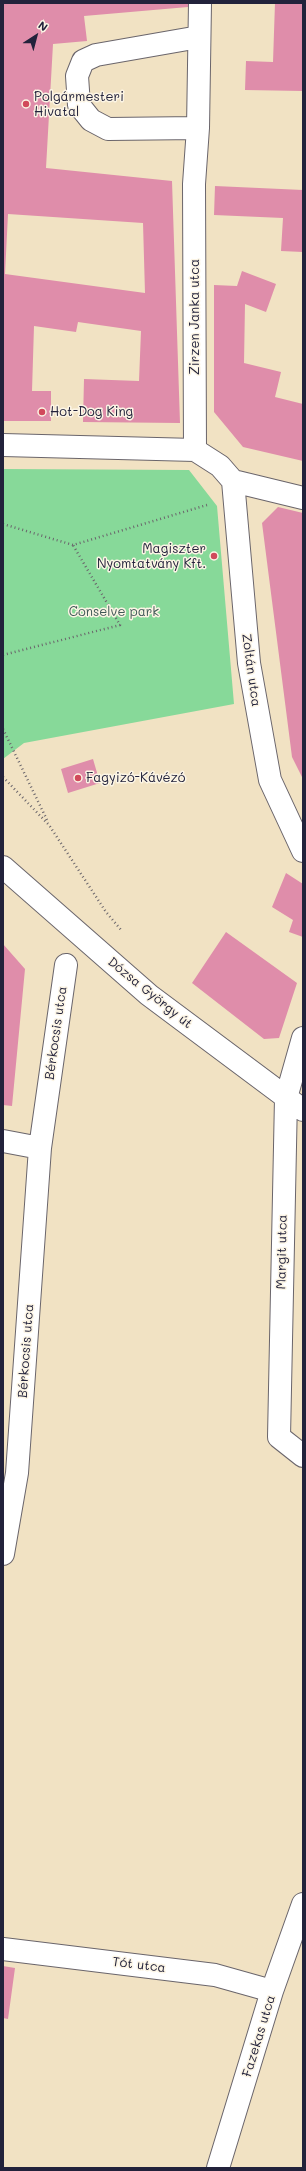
<!DOCTYPE html>
<html>
<head>
<meta charset="utf-8">
<style>
  body { margin:0 }
  #map { position:relative; width:306px; height:2171px; overflow:hidden; background:#f1e2c3; font-family:Mali,sans-serif }
  canvas { display:block }
  .frame { position:absolute; inset:0; border:4px solid #22223b; pointer-events:none }
  .north { position:absolute; left:16px; top:16px; width:40px; height:40px; -webkit-text-stroke:3px #fcf5e5; paint-order:stroke; rotate:36deg; font-size:11px; font-weight:700; line-height:16px; text-align:center; color:#22223b }
  .north::after { content:''; display:block; margin:auto; width:14px; height:18px; background:#22223b; clip-path:polygon(50% 0,100% 100%,50% 72%,0 100%) }
</style>
</head>
<body>
<div id="map">
<canvas width="306" height="2171"></canvas>
<div class="frame"></div>
<div class="north">N</div>
</div>
<script>
const c = document.querySelector('canvas').getContext('2d');
c.lineJoin = 'round';
function paint(path, color) { c.fillStyle = color; c.fill(path, 'evenodd'); }
function trace(path, color, width, dash) { c.strokeStyle = color; c.lineWidth = width; c.lineCap = dash ? 'butt' : 'round'; c.setLineDash(dash || []); c.stroke(path); }
function drawText(font, color, halo, rows, align = 'center') {
  c.font = font + ' Mali,sans-serif'; c.lineWidth = 3; c.setLineDash([]); c.textBaseline = 'middle'; c.strokeStyle = halo; c.fillStyle = color; for (const [text, x, y, turn = 0] of rows) {
    c.save(); c.translate(x, y); c.rotate((+turn || 0) * Math.PI / 180); c.textAlign = isNaN(turn) ? turn : align; if (halo) c.strokeText(text, 0, 0); c.fillText(text, 0, 0); c.restore();
  }
}
paint(new Path2D(`
  M3 469 189 470 217 506 234 704 24 743 3 759Z`), '#87d999');
paint(new Path2D(`
  M3 3H188V7L84 16 87 41 53 44 46 168 172 181 180 423 83 422 84 379 139 381 141 331 78 322 76 332 34 326 32 391H51V421H3ZM8 214 143 223 145 293 5 274Z
  M275 3H303V91L245 90 246 61 273 62Z
  M215 186 303 190V252L281 251 283 218 214 215Z
  M242 271 276 284 266 312 245 304 244 363 281 372 275 397 303 404V461L243 447 214 412V285L237 286Z
  M278 507 303 513V779L292 757 262 523Z
  M93 759 100 783 68 793 61 769Z
  M286 873 303 884V937L289 932 293 920 272 907Z
  M226 932 297 983 279 1038 264 1039 192 983Z
  M3 944 25 969 12 1106 3 1105Z
  M3 1966 15 1968 8 2019 3 2018Z`), '#df8daa');
const minor = new Path2D(`
  M198 128 108 129 91 120 79 105 77 76 83 61 96 55 199 37
  M3 445 195 450 220 466 233 481 303 498
  M195 450 194 184 198 128 200 3
  M233 481 249 663 270 780 303 851
  M3 867 149 995 303 1110
  M303 1038 286 1098 279 1437 303 1456
  M3 1141 40 1148
  M3 1554 17 1473 40 1148 66 965
  M3 1949 215 1975 272 1991
  M218 2168 272 1991 303 1904`);
trace(minor, '#6a656b', 24);
trace(new Path2D(`
  M3 524 73 545 207 505
  M3 655 120 625 73 545
  M3 729 48 822
  M3 777 49 825 106 912 122 931`), '#6a656b', 2.5, [1, 3]);
trace(minor, '#fff', 22);
for (const [x, y, r, color] of [
  [26,104,4,"#d1495b"],
  [42,412,4,"#d1495b"],
  [214,556,4,"#d1495b"],
  [78,778,4,"#d1495b"]
]) { const dot = new Path2D(); dot.arc(x, y, r, 0, 2 * Math.PI); c.fillStyle = color; c.fill(dot); trace(dot, '#fcf5e5', 1.5); }
drawText('13px', '#22223b', '#fcf5e5', [
  ["Polgármesteri",34,97],
  ["Hivatal",34,112],
  ["Hot-Dog King",50,412],
  ["Magiszter",206,549,"right"],
  ["Nyomtatvány Kft.",206,564,"right"],
  ["Fagyizó-Kávézó",86,778]
], 'left');
drawText('13px', '#22223b', '#fcf5e5', [
  ["Zirzen Janka utca",195,317,-90],
  ["Zoltán utca",251,670,82],
  ["Dózsa György út",150,993,39],
  ["Bérkocsis utca",56,1033,-82],
  ["Margit utca",282,1252,-89],
  ["Bérkocsis utca",26,1351,-86],
  ["Tót utca",139,1965,7],
  ["Fazekas utca",259,2036,-73]
]);
drawText('13px', '#405957', '#fcf5e5', [
  ["Conselve park",114,612]
]);
</script>
</body>
</html>
